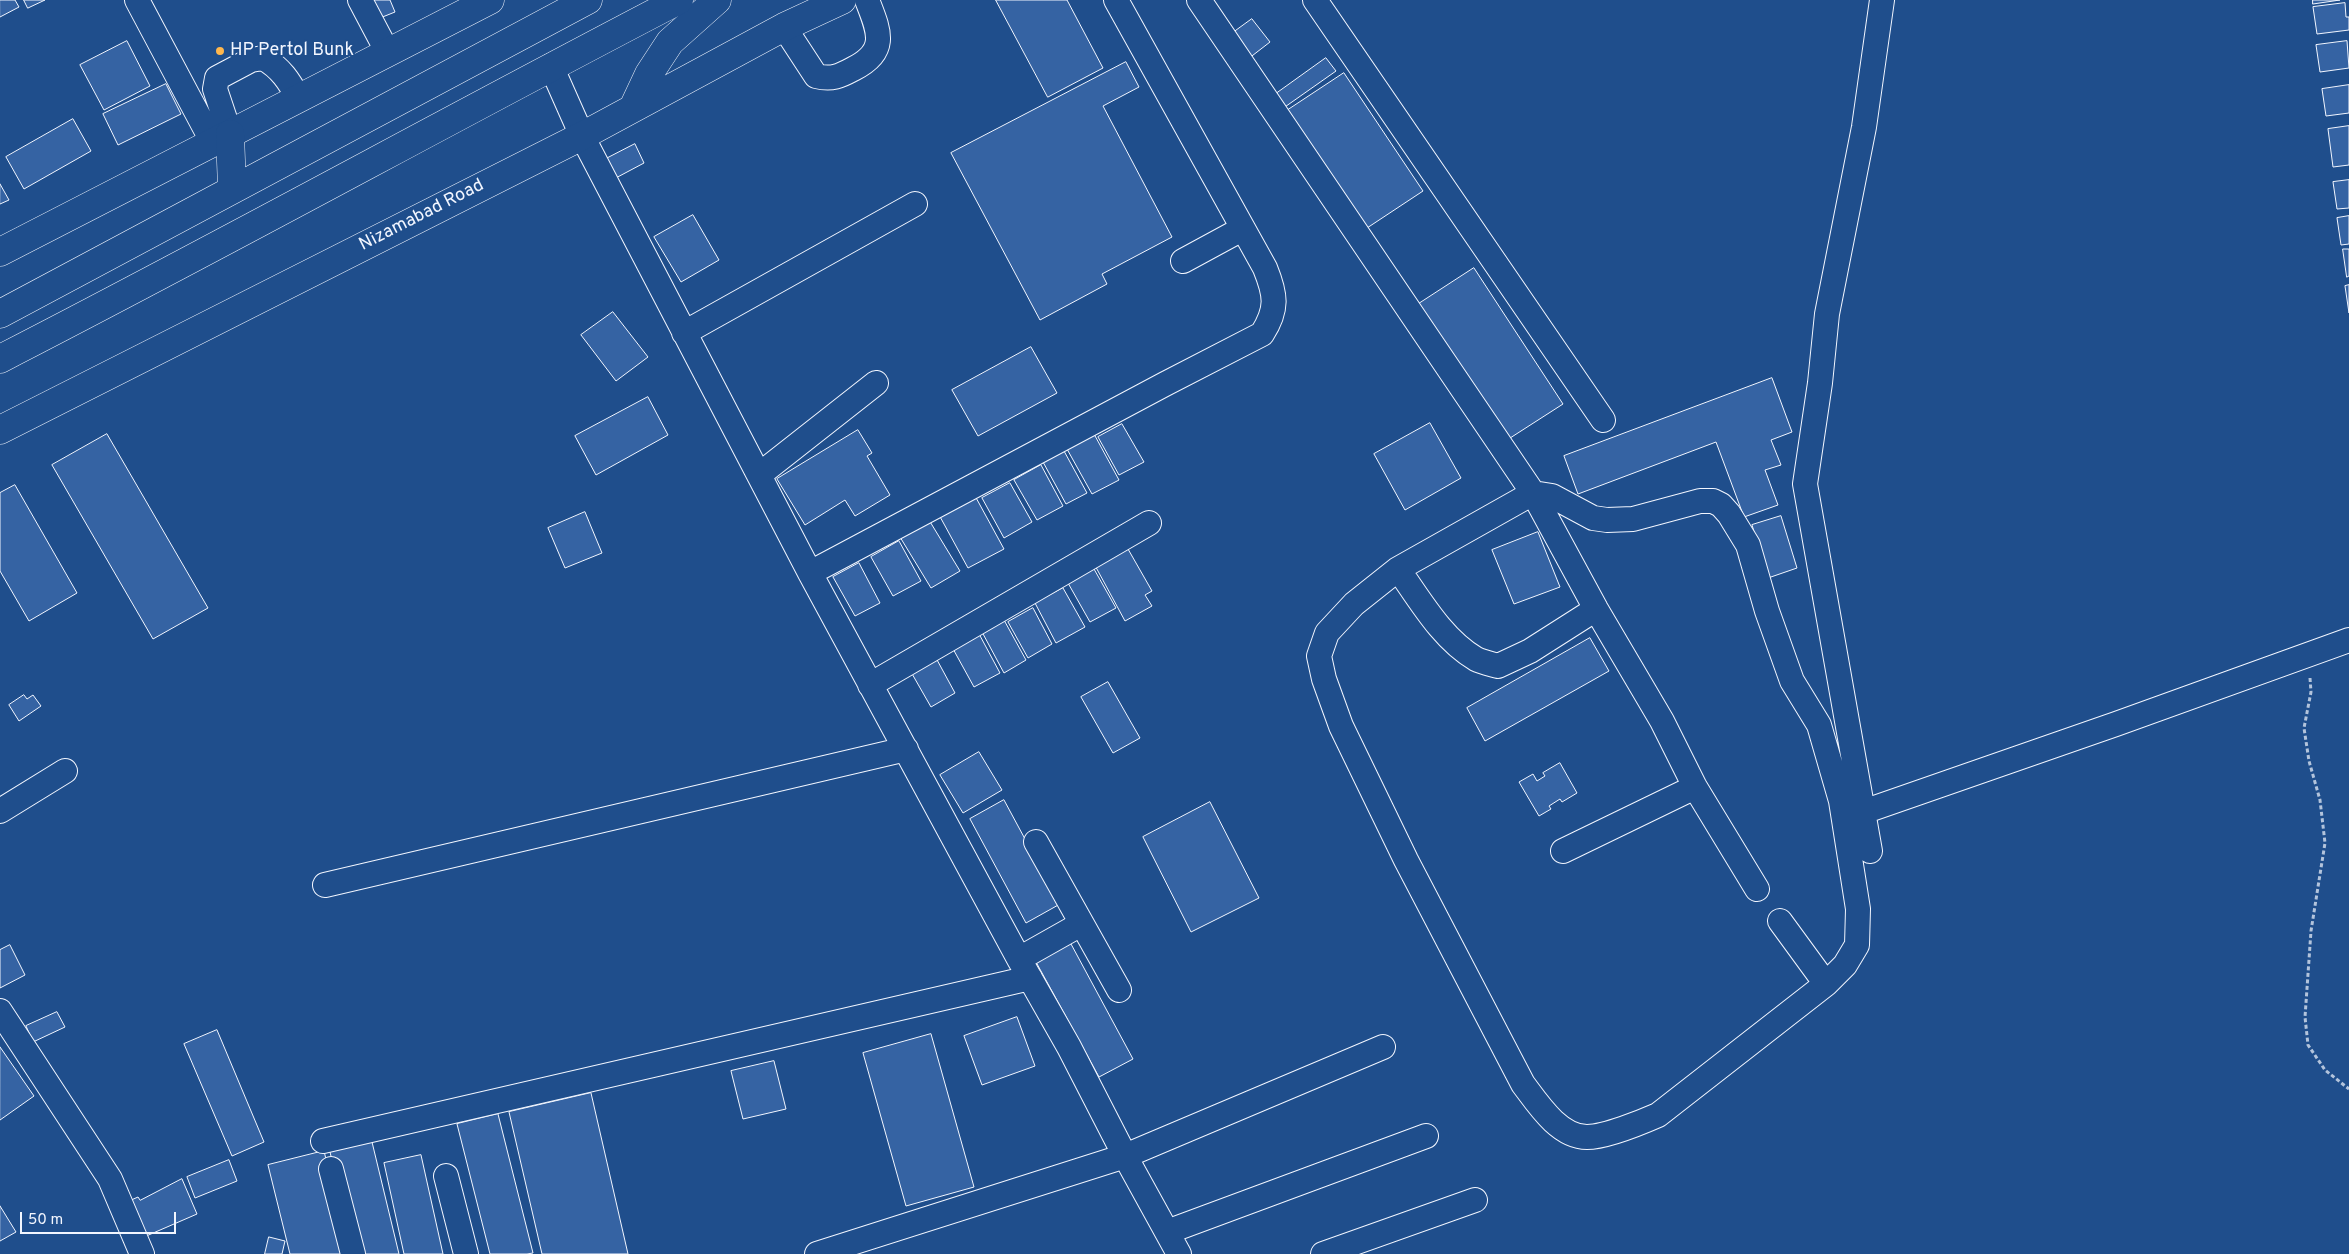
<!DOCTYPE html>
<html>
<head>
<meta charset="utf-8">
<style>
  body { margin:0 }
  #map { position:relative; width:2349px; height:1254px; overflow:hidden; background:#1f4e8c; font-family:Overpass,sans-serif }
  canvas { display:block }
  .scale { position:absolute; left:20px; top:1212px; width:156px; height:22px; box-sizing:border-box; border:2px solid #f2f6ff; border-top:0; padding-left:6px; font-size:15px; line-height:18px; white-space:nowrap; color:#f2f6ff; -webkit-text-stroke:4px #1f4e8c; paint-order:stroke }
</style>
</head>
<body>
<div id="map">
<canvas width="2349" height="1254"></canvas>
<div class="scale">50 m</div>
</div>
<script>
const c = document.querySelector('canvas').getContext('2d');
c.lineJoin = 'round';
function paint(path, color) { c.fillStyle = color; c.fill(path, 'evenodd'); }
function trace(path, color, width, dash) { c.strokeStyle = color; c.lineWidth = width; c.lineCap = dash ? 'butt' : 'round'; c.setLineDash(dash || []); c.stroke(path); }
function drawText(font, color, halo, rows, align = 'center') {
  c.font = font + ' Overpass,sans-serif'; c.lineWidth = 4; c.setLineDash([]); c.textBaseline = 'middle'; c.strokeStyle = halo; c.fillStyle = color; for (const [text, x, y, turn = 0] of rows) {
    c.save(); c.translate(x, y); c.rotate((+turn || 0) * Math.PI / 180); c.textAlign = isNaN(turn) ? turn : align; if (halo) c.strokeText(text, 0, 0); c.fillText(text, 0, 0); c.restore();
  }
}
const building = new Path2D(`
  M0 0H15L19 7 0 17Z
  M24 0H45L28 8Z
  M373 0H390L395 12 380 18Z
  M996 0H1067L1103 68 1048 97Z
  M2313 0H2340L2313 4Z
  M2345 3 2346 17H2349V30L2317 34 2313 7Z
  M1252 19 1270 42 1248 59 1230 35Z
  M127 41 150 86 104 110 80 65Z
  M2347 41 2349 68 2320 72 2316 45Z
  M1326 58 1336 71 1282 109 1273 96Z
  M1126 62 1139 87 1103 106 1172 237 1102 274 1107 284 1040 320 951 153Z
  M1344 73 1423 191 1367 228 1288 110Z
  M166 84 181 114 118 145 103 114Z
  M2349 85V113L2326 116 2322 89Z
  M73 119 91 151 24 189 6 157Z
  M2349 126V165L2333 167 2328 129Z
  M635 144 644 163 612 180 602 161Z
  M2349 180V208L2337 209 2333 182Z
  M0 184 9 200 0 204Z
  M693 215 719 260 681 282 654 237Z
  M2349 216V244L2341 245 2337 218Z
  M2343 249H2349V276L2347 277Z
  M1474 268 1563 404 1507 440 1417 305Z
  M2349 285V313L2345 286Z
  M613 312 648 357 616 381 581 335Z
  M1031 347 1057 393 978 436 952 390Z
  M1772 378 1792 432 1771 440 1781 465 1765 470 1778 505 1744 517 1716 442 1578 494 1564 456Z
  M648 397 668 435 596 475 575 436Z
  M1430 423 1461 478 1405 510 1374 454Z
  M1122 424 1144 462 1119 475 1098 437Z
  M858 430 872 453 867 456 890 495 855 516 845 500 805 525 777 479Z
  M107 434 208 608 153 639 52 465Z
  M1094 434 1119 480 1092 494 1067 449Z
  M1064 451 1087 493 1066 504 1043 462Z
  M1041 465 1063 506 1037 520 1014 480Z
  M1010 483 1032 522 1004 538 982 498Z
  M15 485 77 593 29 621 0 571V493Z
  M974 494 1004 549 968 568 938 513Z
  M585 512 602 553 565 568 548 528Z
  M1781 516 1797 568 1768 578 1752 525Z
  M929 520 960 571 931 588 900 537Z
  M1538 532 1560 587 1514 604 1492 550Z
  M899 541 921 581 893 596 871 557Z
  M1124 542 1152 591 1145 595 1152 606 1125 621 1092 560Z
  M859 563 880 603 855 616 833 577Z
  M1094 569 1116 608 1090 622 1068 583Z
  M1063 588 1085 627 1056 643 1035 603Z
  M1033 608 1052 644 1028 658 1008 622Z
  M1004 620 1026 660 1004 673 982 632Z
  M978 632 1000 673 974 687 952 647Z
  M1590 638 1609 671 1485 741 1467 708Z
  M936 658 955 693 931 707 911 672Z
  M1108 682 1140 738 1113 753 1081 697Z
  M24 695 27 699 33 695 41 706 19 721 9 705Z
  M979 752 1002 790 963 813 940 775Z
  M1560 763 1577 793 1562 802 1560 799 1549 806 1551 809 1539 816 1519 782 1533 774 1537 781 1545 776 1543 773Z
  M1004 800 1060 904 1026 923 970 819Z
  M1210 802 1259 898 1191 932 1143 837Z
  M1071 944 1133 1059 1099 1077 1036 962Z
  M10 945 25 975 0 988V950Z
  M57 1012 65 1027 33 1042 26 1026Z
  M1017 1017 1035 1066 982 1085 964 1036Z
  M217 1030 264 1142 232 1156 184 1044Z
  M931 1034 974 1187 906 1206 863 1053Z
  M0 1047 34 1096 0 1120Z
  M774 1061 786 1109 743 1119 731 1071Z
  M591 1093 628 1254H542L509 1112Z
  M498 1114 533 1253 527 1254H490L457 1124Z
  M372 1142 399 1254H354L330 1152Z
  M324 1151 349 1254H290L268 1165Z
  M421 1155 443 1254H404L384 1163Z
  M229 1160 237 1181 195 1198 187 1177Z
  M182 1179 197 1214 144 1237 129 1201 138 1197 140 1200Z
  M0 1206 16 1232 0 1241Z
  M269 1237 285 1241 282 1254H265Z`);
paint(building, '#3563a3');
trace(building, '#f2f6ff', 1);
const minor = new Path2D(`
  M137 0 213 143
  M360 0 388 53
  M1199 0 1533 493 1596 609 1662 721 1695 787 1757 889
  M1315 0 1603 420
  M784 27 816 76C832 80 840 76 853 69 889 51 879 31 867 0
  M551 66 582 136 810 573 1019 959 1069 1047 1125 1156 1179 1254
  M230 134 215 89 217 78 251 60 263 58C281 68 289 81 299 99
  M1183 261 1242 229
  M684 333 915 204
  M759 475 876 383
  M1533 493 1552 496 1593 518 1607 520 1633 519 1700 501H1713L1721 505 1729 514 1748 545 1767 611 1792 681 1819 725 1841 801 1858 909 1857 945 1845 965 1826 984 1658 1115C1642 1122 1605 1137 1587 1137 1559 1137 1538 1104 1523 1084L1406 860 1341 726 1324 679 1319 656 1327 633 1354 604 1398 569Z
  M1398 569C1420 600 1442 639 1476 659 1482 662 1491 664 1498 666L1530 651 1596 609
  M810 573 1165 384 1262 334C1278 309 1276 295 1265 268L1116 0
  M870 685 1149 523
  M0 811 65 771
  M1863 812 2116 724 2349 640
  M1036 842 1119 990
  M1563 851 1695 787
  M1870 851 1805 484 1820 383 1827 314 1864 127 1882 0
  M325 885 906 749
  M1780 921 1826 984
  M1019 959 1081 924
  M0 1011 110 1179 142 1254
  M323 1141 1030 978
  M331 1169 353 1254
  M446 1176 466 1254
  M1167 1232 1426 1136
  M817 1254 1125 1156 1383 1047
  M1323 1254 1475 1200`);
const major = new Path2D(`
  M634 106 649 74 670 42 717 0
  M0 252 490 0
  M0 430 582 136 784 27 842 0`);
const highway = new Path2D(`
  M230 134 232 188
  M0 314 588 0
  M0 359C228 242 452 118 679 0`);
trace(minor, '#f2f6ff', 26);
trace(major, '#f2f6ff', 29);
trace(highway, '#f2f6ff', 29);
trace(new Path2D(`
  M2310 678 2311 692 2304 728 2309 761 2320 800 2325 843 2311 931 2305 1017 2308 1045 2325 1070 2349 1089`), '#b3c4dc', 3, [4, 2.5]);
trace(minor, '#1f4e8c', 24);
trace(major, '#1f4e8c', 28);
trace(highway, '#1f4e8c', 28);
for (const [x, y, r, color] of [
  [220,51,5,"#ffb74d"]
]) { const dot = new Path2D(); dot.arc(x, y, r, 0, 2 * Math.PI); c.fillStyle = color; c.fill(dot); trace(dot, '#1f4e8c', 2); }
drawText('18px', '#f2f6ff', '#1f4e8c', [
  ["HP Pertol Bunk",230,51]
], 'left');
drawText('18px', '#f2f6ff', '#1f4e8c', [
  ["Nizamabad Road",422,216,-27]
]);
</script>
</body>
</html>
